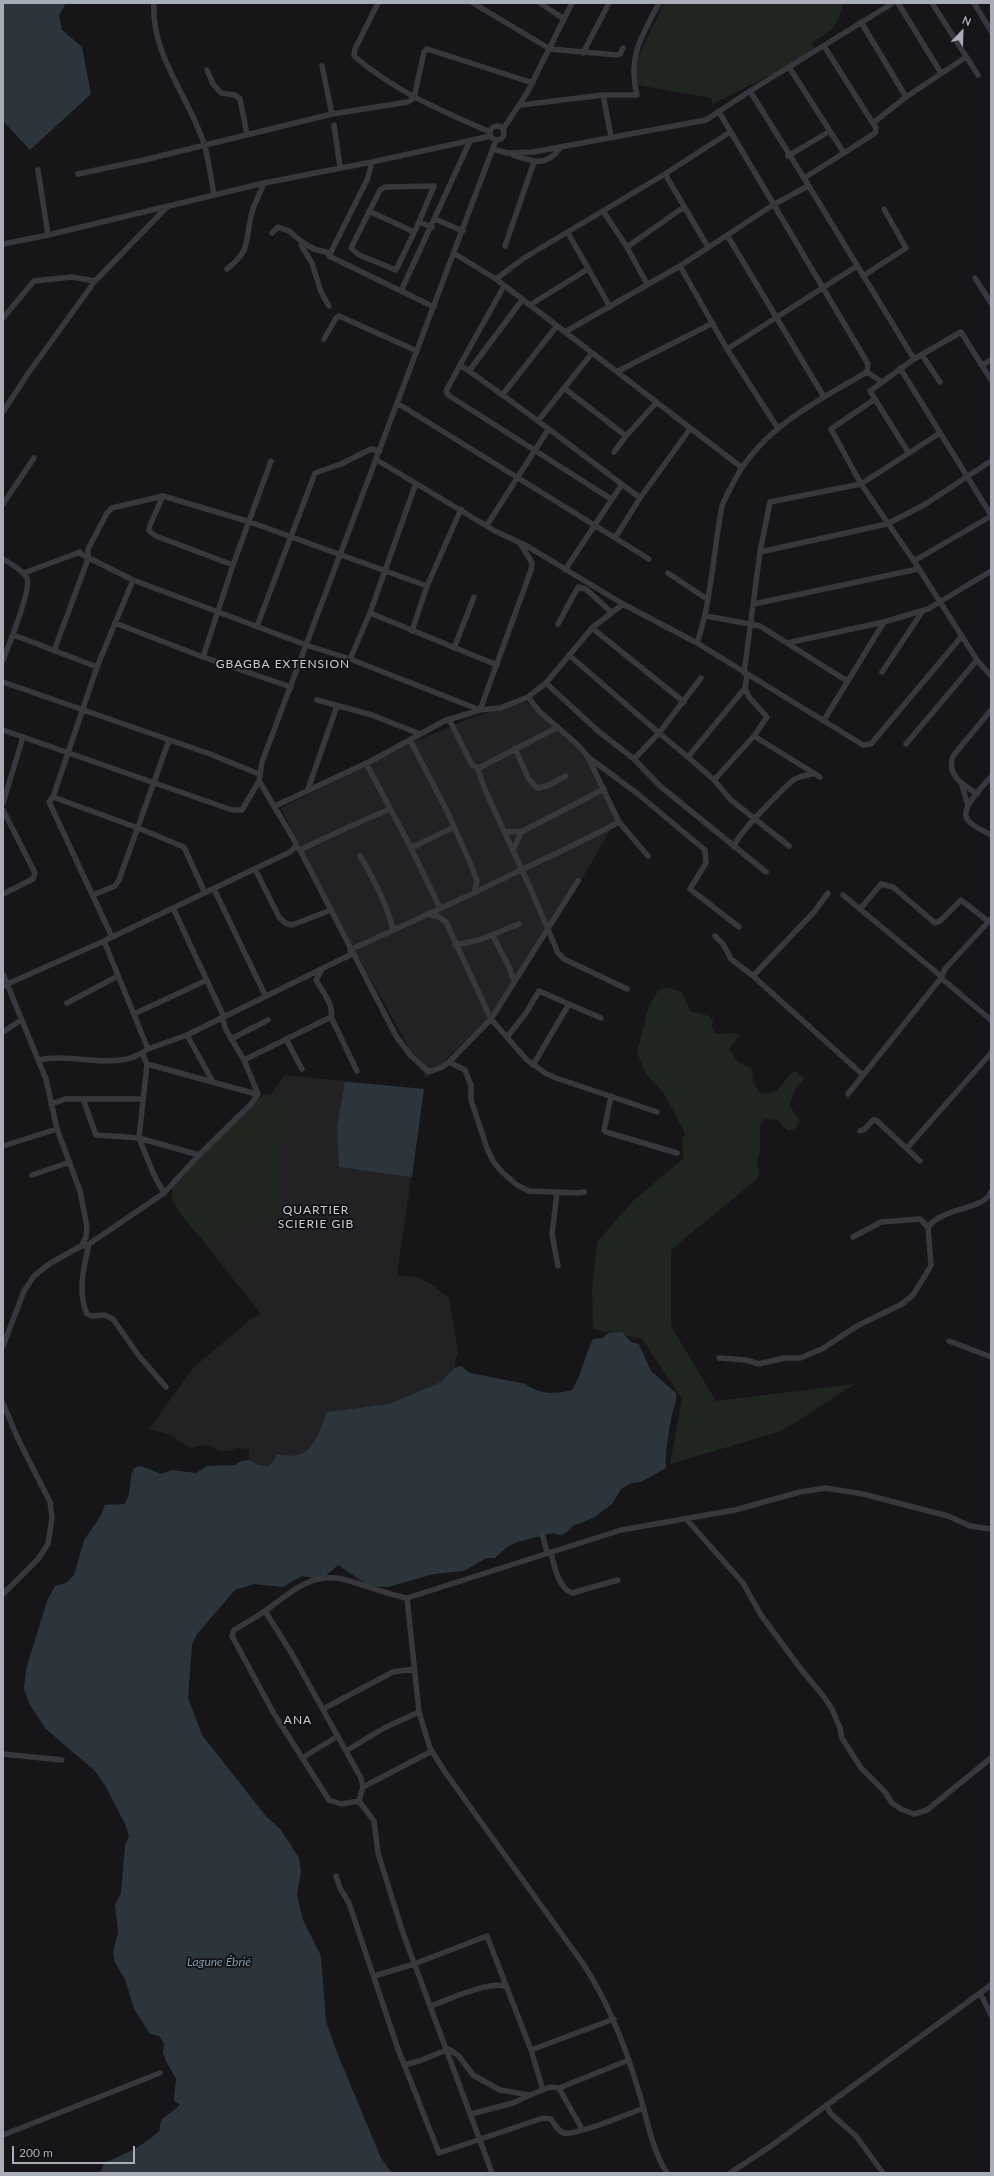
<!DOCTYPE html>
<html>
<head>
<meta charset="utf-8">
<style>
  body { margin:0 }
  #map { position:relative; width:994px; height:2176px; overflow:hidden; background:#161618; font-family:Lato,sans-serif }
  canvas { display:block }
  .frame { position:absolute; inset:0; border:4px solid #a8adb8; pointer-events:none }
  .north { position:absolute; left:942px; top:12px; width:40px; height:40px; -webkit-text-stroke:3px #111113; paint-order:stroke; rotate:23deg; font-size:11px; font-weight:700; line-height:16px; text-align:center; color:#a8adb8 }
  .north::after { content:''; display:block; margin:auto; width:14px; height:18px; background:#a8adb8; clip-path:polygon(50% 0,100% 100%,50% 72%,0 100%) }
  .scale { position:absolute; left:12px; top:2146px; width:123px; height:18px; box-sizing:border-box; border:2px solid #a8adb8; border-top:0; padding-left:5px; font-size:12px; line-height:14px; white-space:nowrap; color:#a8adb8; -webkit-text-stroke:3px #111113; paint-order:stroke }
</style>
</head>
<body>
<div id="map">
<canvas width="994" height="2176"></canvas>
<div class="frame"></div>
<div class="north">N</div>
<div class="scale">200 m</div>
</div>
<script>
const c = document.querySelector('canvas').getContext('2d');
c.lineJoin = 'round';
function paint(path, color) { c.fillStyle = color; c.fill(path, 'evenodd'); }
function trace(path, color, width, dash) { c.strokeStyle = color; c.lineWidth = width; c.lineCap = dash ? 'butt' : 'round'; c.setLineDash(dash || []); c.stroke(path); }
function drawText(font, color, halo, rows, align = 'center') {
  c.font = font + ' Lato,sans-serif'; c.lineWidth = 3.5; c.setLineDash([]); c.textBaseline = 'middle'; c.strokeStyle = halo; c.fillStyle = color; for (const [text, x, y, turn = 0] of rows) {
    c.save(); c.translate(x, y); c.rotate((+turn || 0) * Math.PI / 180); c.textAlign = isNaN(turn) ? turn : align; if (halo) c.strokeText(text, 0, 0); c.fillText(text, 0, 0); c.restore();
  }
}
paint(new Path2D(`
  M525 701 587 756 616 820 582 879 488 1019 426 1078 351 944 281 808 409 744 473 717Z
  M285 1075 424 1089 397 1275 417 1277 434 1286 449 1298 458 1351 454 1368 441 1382 389 1404 328 1412 313 1443 307 1450 298 1455H276L273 1462 268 1466 258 1465 249 1460V1450L237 1448 229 1451H220L206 1445 197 1446 191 1449 171 1435 149 1429 193 1368 252 1318 261 1314 173 1203 171 1195 264 1094 270 1095Z`), '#222225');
paint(new Path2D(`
  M664 3H843C837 29 833 29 811 43L815 48 778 71 713 104 711 98 637 85V59Z
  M667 987 682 992 690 1011 709 1016 713 1020 712 1027 716 1034 736 1033 739 1036 729 1049 738 1062 750 1068 752 1071 753 1083 760 1093C779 1097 781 1082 793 1072L796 1071 805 1078 795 1089 789 1105 800 1121 796 1128 789 1131 785 1129 778 1120 765 1119C757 1126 761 1140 760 1150 760 1154 757 1158 757 1162 758 1169 761 1171 758 1178L671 1250V1326L716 1401 855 1384 782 1431 670 1464 682 1399 642 1339 593 1329 592 1290 597 1242 633 1201 684 1158 682 1139 685 1133 663 1092 645 1073 637 1052 649 1005 659 990Z
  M264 1094C273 1095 282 1100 286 1108L276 1204 280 1211 207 1245C194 1229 164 1203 174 1182Z`), '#1e261f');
paint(new Path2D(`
  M3 3H66L59 15 62 30 82 47 91 94 30 150 3 121Z
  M345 1082 424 1089 412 1177 339 1167 337 1126Z
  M622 1332 631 1342 639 1344 651 1371 676 1393C677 1404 672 1410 671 1420 668 1436 665 1453 666 1468L641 1482 631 1483 621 1489 612 1504 595 1517 573 1526 566 1533 560 1535 553 1533 517 1542 507 1547 495 1558H486L464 1571 434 1574 388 1587 369 1586 338 1565 322 1579 302 1576 283 1587 254 1584 235 1590 197 1634 192 1645 188 1698 202 1735 265 1815 281 1830 299 1858 301 1872 297 1895 303 1920 321 1956 326 2021 336 2050 381 2158 392 2173H93L101 2171 104 2163C125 2154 144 2146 160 2130 158 2115 174 2114 180 2104L175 2102 174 2098 176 2079 166 2061 163 2053 164 2043 159 2036 150 2034 134 2009 125 1979 115 1963 113 1952 118 1932 115 1905 121 1893 125 1845 129 1837 126 1826 106 1787 95 1771 46 1729 30 1705 24 1689 26 1669 47 1601 55 1586 66 1583 74 1575 84 1540 100 1517 105 1505 124 1504C133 1493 128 1480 134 1468L141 1466 161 1474 172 1470 196 1473 207 1466 235 1465 241 1461 249 1460 258 1465 268 1466 273 1462 276 1455C283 1455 292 1456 298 1455 315 1451 321 1425 327 1412L389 1404 441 1382 454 1368 461 1366 470 1373 526 1384C538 1395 558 1394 572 1390 582 1374 585 1355 593 1339L603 1338 608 1333Z`), '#2c353c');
trace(new Path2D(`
  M154 3C151 56 189 96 204 144 209 160 211 179 214 195
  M378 3 355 49 354 56C396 92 440 110 490 132
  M473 3 550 49 617 55 620 54 623 48
  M540 3 564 19
  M898 3 941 73
  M932 3 978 75
  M974 3 991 31
  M861 22 906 97
  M583 53 609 3
  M322 66 332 114
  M789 67 844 153 875 133 876 128 824 46
  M207 70 213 84 221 93 235 95 240 99 247 134
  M750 91 804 178
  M603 95 611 136
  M414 98 424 52 427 49 533 83
  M521 105 603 95H637C627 57 642 36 659 3
  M719 112 868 364 867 372
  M873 123 906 97 966 57
  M334 125 340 167
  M490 133a7 7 0 1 1 14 0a7 7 0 1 1-14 0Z
  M503 129 527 93 572 3
  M496 140 262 762 259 781 296 843V846L300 850 396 1036 411 1056 429 1072 442 1067 449 1062 465 1070 471 1085V1100L487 1148 493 1161 502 1172 517 1185 529 1191 578 1193 584 1192
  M493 149 507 153 533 152 706 120 750 91 893 3
  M844 153 804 178 914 359
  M513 155C533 162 547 167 560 148
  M788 156 830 131
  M372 162 367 180 329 256 434 307
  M38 170 48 235
  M78 174 144 160 332 114 408 102 414 98
  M665 174 708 247
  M369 211 414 232
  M603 211 627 247 647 284
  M435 219 463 231
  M419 222 396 270 359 255 351 248 380 190 385 187 434 186 419 222 432 227
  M272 233 278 227 289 231 302 242
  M568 233 610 307
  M727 235 824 397
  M3 244 48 235 264 183 372 162 491 136
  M505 246 534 162
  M627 247 684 207
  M455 254 496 279 741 467
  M680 266 727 349 777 427
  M227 269C251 250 245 242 251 216 253 205 260 194 264 183
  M863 276 906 248 884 209
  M975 278 991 303
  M496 279 524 258 665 174 730 132
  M504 286 460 365C522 407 580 453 640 498
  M401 291 470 141
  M530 305 588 269
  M329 306 321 292 312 263 301 245 302 242 314 249 329 253
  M3 318 34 281 72 277 95 281
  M565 332 680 266 773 205 808 186
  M324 339 336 318 339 316 417 351
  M727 349 857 266
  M922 355 940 382
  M460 365 446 391 448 395 611 499
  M982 365 991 360
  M900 368 991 515
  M469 371 522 300
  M618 371 713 323
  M867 372 882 382
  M564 388 626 436 656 403
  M503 394 556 327
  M875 399 831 429 861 484 914 561 977 660 991 676
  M397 403 649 559
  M3 412 27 375 95 281 167 207
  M538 421 592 353
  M614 452 626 436
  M908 452 870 391 914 359 961 332 991 380
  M377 460 495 531 527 546 623 604 697 643 863 745 871 744 962 636
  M271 461 233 565 203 657 291 687
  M163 496 150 525 149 531 156 536 233 565
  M3 504 34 458
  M487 525 548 430
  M615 538 640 498 690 429
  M760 552 887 524 924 505 991 461
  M79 553 133 580 306 645 350 659 480 710 531 570 532 563 520 543
  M3 559C11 564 23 570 27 578 32 589 8 647 3 660
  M914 561 991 516
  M565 570 622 484
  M24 573 80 552
  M668 573 707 599
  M754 604 918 569
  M370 613 497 665
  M706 616 760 626 847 681
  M115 623 203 657
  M558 624 578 587 586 589 611 612
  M257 626 315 473 341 464 371 449 380 451
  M592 628 684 702
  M412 631 427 586 461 509
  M14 635 97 667
  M697 643C712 599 713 552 722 506 724 500 728 493 731 487 758 430 815 402 867 372
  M787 643 884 622
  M454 648 474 597
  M54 651 88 559V549L107 513 112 508 163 496 250 522 427 586
  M569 655 659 733 688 757 714 780 731 800 789 846
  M350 659 370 613 416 483
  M882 672 922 612
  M744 673 760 552 770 502 861 484 940 433
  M3 682 210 754 259 774
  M546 683 598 731 634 759 660 786 766 872
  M528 697 539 711 579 746 588 757 619 822 648 856
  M317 700 372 715 420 734
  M449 719 472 765 479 768 558 727
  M824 720 884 622 928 609 991 571
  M3 730 232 810H242L259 781
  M754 736 820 777
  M906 744 977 660
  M515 748 528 778 537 788 547 786 566 776
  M588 757 638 794 705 850 706 863 690 889 739 927
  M688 757 745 688 747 675
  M634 759 659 733 701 678
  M366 763 409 844 413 847 454 827
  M477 767 486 792 532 892 558 953 564 959 627 989
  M991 777C984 785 960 808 967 819 971 826 984 831 991 835
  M714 780 754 736 767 717 749 697 745 688
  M962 785 968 806
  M308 789 337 706
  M977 794C963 785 946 775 953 756L991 710
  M53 797 97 667 133 580
  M3 803 23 737
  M275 806 373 760 444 721 480 710 500 708 528 697 546 683 592 628 623 604
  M3 810 35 873 33 879 3 894
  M504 831 521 832 604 789
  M409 844 440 908
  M734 847C736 835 781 791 792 781 797 777 806 775 813 774
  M300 850C329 836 359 822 390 809
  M513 851 521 832
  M360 856C374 879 386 903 393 929
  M255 869 279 917 285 923 292 925 331 910
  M214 889 265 995
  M474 893C522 869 572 847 619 822
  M828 893 814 912 753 976 863 1075
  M93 895 115 886 119 880 169 740
  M843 895 942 977
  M173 908 224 1017
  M860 909 881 884 893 887 935 923 940 921 961 900 989 922
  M427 914 437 916 446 922 491 1019 526 1059 545 1073 556 1078 657 1112
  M493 936 509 967 514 981
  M715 936 723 944 731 959 753 976
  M112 937 51 806 49 802 53 797 138 828 184 847 205 893
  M104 941 148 1049 142 1053 147 1064 139 1138 154 1175 164 1193
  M455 945 479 940 519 924
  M350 950 474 893 477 881 472 867 447 811 410 740
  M3 974 46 1079 57 1129 80 1191 87 1227 86 1237 81 1246 49 1264 34 1276 24 1291 3 1346
  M941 978 991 1020
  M3 986 104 941 290 852 296 846
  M67 1003 118 976
  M134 1014 207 980
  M331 1017 357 1071
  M3 1032 21 1020
  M187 1035 213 1082
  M507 1037 526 1013 539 991 601 1018
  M231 1039 268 1020
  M286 1039 302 1069
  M148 1049 187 1035 352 954
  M38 1060C65 1054 94 1064 121 1060 128 1060 136 1056 142 1053
  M244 1060 331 1017C334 1004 322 991 316 980L322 969
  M449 1062 491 1019 578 881
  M147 1064 256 1094
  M533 1065 569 1004
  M848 1094 941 978 945 969 991 919
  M611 1096 604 1130 606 1132 677 1153
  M83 1099 96 1135 139 1138 199 1155
  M51 1104 65 1099H142
  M860 1131 865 1129 873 1120H876L920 1161
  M3 1146 57 1129
  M907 1148 991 1053
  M32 1175 70 1162
  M557 1193 552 1234 558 1266
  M853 1237 881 1222 920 1219 928 1227
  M89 1244C84 1266 77 1292 87 1314L92 1316 105 1315 113 1319 139 1356 166 1387
  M82 1246 89 1244 164 1193 199 1155 251 1104 258 1094 244 1060 226 1030 222 1018
  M949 1341 991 1357
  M719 1358 746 1360 759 1364 784 1358H800L822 1349 857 1326 902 1304 913 1295 929 1269 931 1265 928 1227C944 1206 983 1211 991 1192
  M3 1403 18 1439 50 1502 52 1518 48 1544 39 1558 3 1594
  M687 1520 743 1583 761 1615 800 1668 824 1697 832 1709 840 1728 842 1738 861 1768 885 1792 892 1803 901 1809 914 1814 927 1810 991 1758
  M542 1533 547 1553
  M551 1552C554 1565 558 1588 572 1593L618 1580
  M407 1598 419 1712 430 1748 445 1772 584 1965C609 2004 625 2045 638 2089 647 2116 651 2149 667 2173
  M265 1611 292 1654 361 1778 363 1787 359 1801 374 1821 378 1853 403 1933 492 2173
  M323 1709 393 1672 414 1669
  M346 1751 384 1728 419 1712
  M3 1754 62 1760
  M302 1758 338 1736
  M363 1787 432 1751
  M359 1801 341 1804 329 1800 273 1712 232 1636 234 1630C244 1624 255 1618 265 1611 289 1594 310 1572 342 1579 364 1584 384 1594 407 1598L621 1530 735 1510 800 1492 826 1488 863 1494 948 1516 970 1526 991 1529
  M336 1876 340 1888 349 1903 398 2049 439 2153 543 2118 551 2119C555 2125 558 2131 564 2133 576 2136 630 2113 644 2108
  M374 1976 414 1964 487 1936 531 2050 543 2090
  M980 1993 991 2015
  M430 2006C446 2001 492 1979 506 1987
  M531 2050 614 2019
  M404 2065 419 2061 449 2049 459 2056 473 2075 500 2090 530 2095 550 2087 559 2088 582 2129
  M559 2088 629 2060
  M826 2105 831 2114 856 2136 883 2173
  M471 2114 513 2103 530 2095
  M3 2135 160 2073
  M730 2173 771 2146 991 1985`), '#37383d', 5.5);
c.letterSpacing = '1px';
drawText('12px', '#c9ccd4', '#111113', [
  ["GBAGBA EXTENSION",283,664],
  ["QUARTIER",316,1210],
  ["SCIERIE GIB",316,1224],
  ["ANA",298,1720]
]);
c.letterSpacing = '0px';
drawText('italic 12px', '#7f9bb3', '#111113', [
  ["Lagune Ébrié",219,1962]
]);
</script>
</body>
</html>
